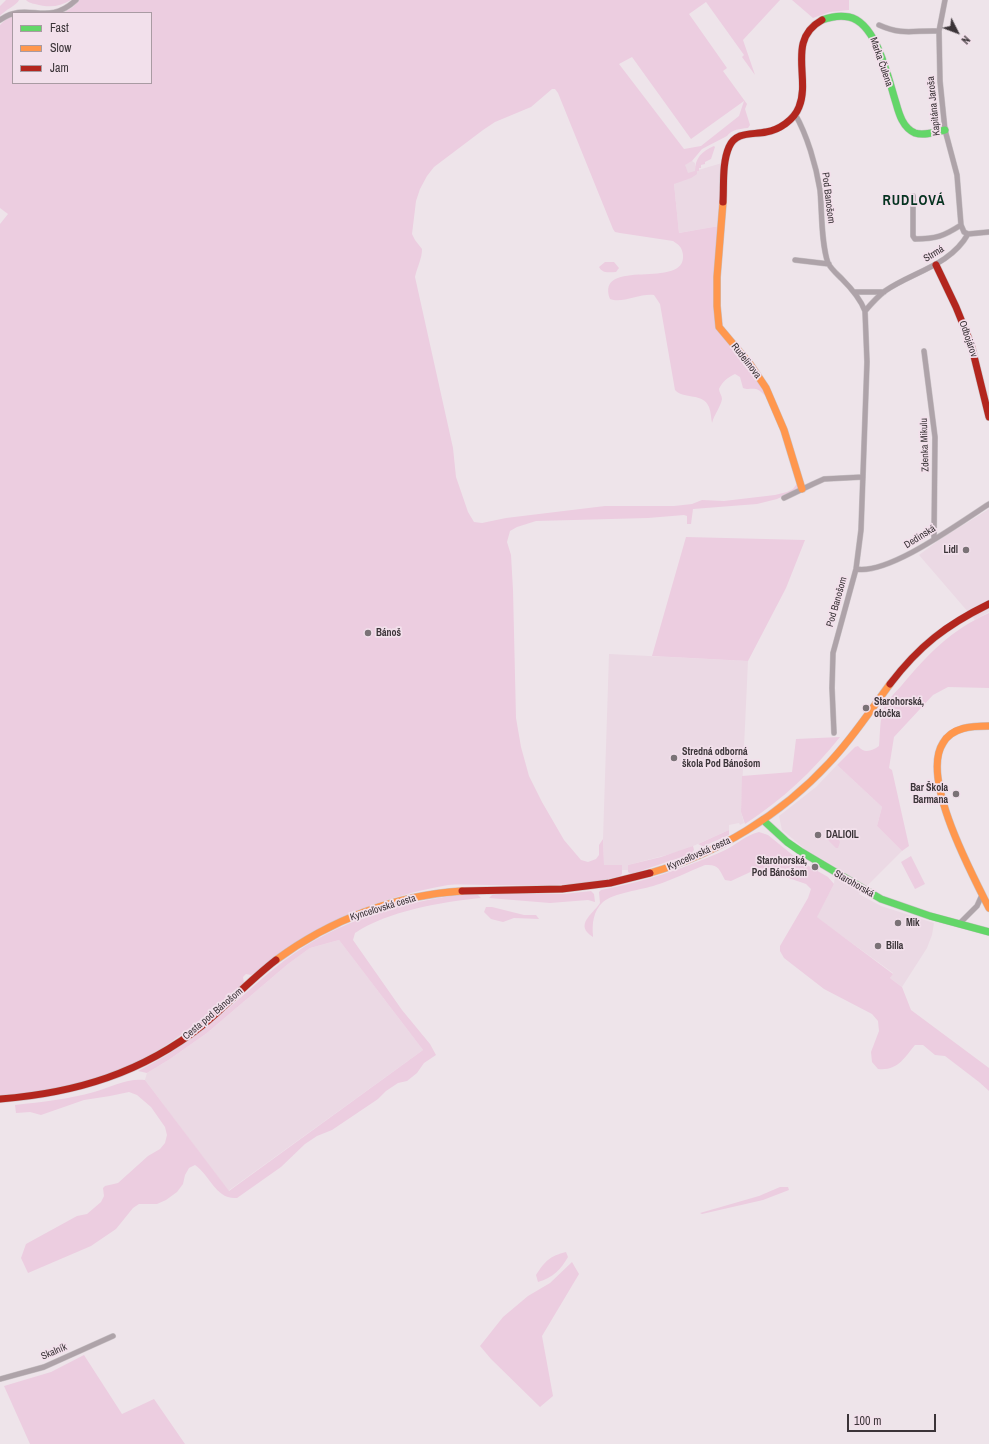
<!DOCTYPE html>
<html>
<head>
<meta charset="utf-8">
<style>
  body { margin:0 }
  #map { position:relative; width:989px; height:1444px; overflow:hidden; background:#eee4ea; font-family:"Archivo Narrow",sans-serif }
  canvas { display:block }
  .legend { position:absolute; left:12px; top:12px; width:140px; height:72px; box-sizing:border-box; background:#f2e0eb; border:1px solid #a99ba3; margin:0; padding:5px 7px; list-style:none; font-size:12px; color:#3b3438 }
  .legend li { display:flex; align-items:center; gap:8px; height:20px }
  .legend b { width:20px; border:1px solid #a99ba3 }
  .north { position:absolute; left:937px; top:12px; width:40px; height:40px; -webkit-text-stroke:3px #f2e0eb; paint-order:stroke; rotate:132deg; font-size:11px; font-weight:700; line-height:16px; text-align:center; color:#3b3438 }
  .north::after { content:''; display:block; margin:auto; width:14px; height:18px; background:#3b3438; clip-path:polygon(50% 0,100% 100%,50% 72%,0 100%) }
  .scale { position:absolute; left:847px; top:1414px; width:89px; height:18px; box-sizing:border-box; border:2px solid #3b3438; border-top:0; padding-left:5px; font-size:12px; line-height:14px; white-space:nowrap; color:#3b3438; -webkit-text-stroke:3px #f2e0eb; paint-order:stroke }
</style>
</head>
<body>
<div id="map">
<canvas width="989" height="1444"></canvas>
<ul class="legend">
<li><b style="height:5px;background:#63d668"></b>Fast</li>
<li><b style="height:5px;background:#ff974d"></b>Slow</li>
<li><b style="height:5px;background:#b3261e"></b>Jam</li>
</ul>
<div class="north">N</div>
<div class="scale">100 m</div>
</div>
<script>
const c = document.querySelector('canvas').getContext('2d');
c.lineJoin = 'round';
function paint(path, color) { c.fillStyle = color; c.fill(path, 'evenodd'); }
function trace(path, color, width, dash) { c.strokeStyle = color; c.lineWidth = width; c.lineCap = dash ? 'butt' : 'round'; c.setLineDash(dash || []); c.stroke(path); }
function drawText(font, color, halo, rows, align = 'center') {
  c.font = font + ' "Archivo Narrow",sans-serif'; c.lineWidth = 3.5; c.setLineDash([]); c.textBaseline = 'middle'; c.strokeStyle = halo; c.fillStyle = color; for (const [text, x, y, turn = 0] of rows) {
    c.save(); c.translate(x, y); c.rotate((+turn || 0) * Math.PI / 180); c.textAlign = isNaN(turn) ? turn : align; if (halo) c.strokeText(text, 0, 0); c.fillText(text, 0, 0); c.restore();
  }
}
paint(new Path2D(`
  M692 161 695 163V171L722 163 719 226 679 233 674 184 684 165Z
  M989 509V612L975 620 919 555 939 540Z
  M609 654 748 661 741 812 744 823 740 825 739 823 729 825V830L682 851 628 865V870H622V865H604L603 839Z
  M837 765 882 807 877 826 902 851 859 894 881 906 934 923 932 935 927 948 902 987 890 978 893 973 816 917 834 884 836 867 805 849 782 830 779 816 816 787Z
  M339 940 423 1050 228 1191 145 1080 147 1073 170 1059 207 1033 288 964 310 948Z`), '#ebd9e4');
paint(new Path2D(`
  M6 0H19C17 5 5 10 0 16V6Z
  M26 0H71C59 7 49 8 35 4 31 3 29 3 26 0Z
  M79 0H780L743 40 755 75 742 57 744 55 706 2 689 14 727 68 723 71 747 104 745 109 750 125 748 128C740 129 732 129 727 136L702 149 692 161 685 165 688 173 695 171C695 158 702 151 714 146L715 147 711 159 705 162V164L701 165V168H699V171H697V174L691 178 674 184 679 233 719 226 715 324 749 367 767 397C763 394 760 390 756 389 751 388 748 390 743 388L740 377 735 374C728 377 722 382 719 389 719 392 722 396 722 399 721 406 714 415 712 423 711 418 711 412 709 407 703 392 684 400 675 390L660 304 654 295C640 293 622 304 610 299 595 256 686 291 683 255 682 247 679 245 673 241L620 233 615 232 613 229 558 93 555 89H552L531 107 495 122 483 130 434 167 427 176 420 189 416 201 412 234 415 240 422 249C422 259 417 267 415 277L453 448 456 477 468 512 474 522 482 523 506 518 605 506H674L692 504 702 500 724 501 775 495 787 492 793 489 796 485 797 481 799 487 797 490 777 499 757 504 693 509 691 524H687V516L684 515 648 518 536 521 517 527 510 531 507 542 511 555 513 590 516 718 521 747 529 776 542 802 564 840 581 860 588 862 596 859 599 855V845L603 839 604 865H622V874L620 876C578 888 534 885 490 885 476 885 461 884 448 885 431 888 413 892 397 897 343 913 299 936 256 972L251 975 246 974 243 977 244 983C219 1004 195 1026 168 1044 121 1075 56 1095 0 1095V224L8 214 0 208V25C15 9 22 7 43 13H13V83H151V13H63L73 7ZM632 57 691 139 744 101 739 116 701 146 684 149 619 64Z
  M792 0H849V10L830 12 813 18Z
  M605 262H614L619 268 616 272C608 272 603 274 599 267Z
  M686 537 805 540 786 588 748 661 652 656Z
  M989 613V688L948 687 933 695 894 737 889 768 892 770 909 846 902 851 877 826 882 807 837 765 855 747 858 746C864 754 872 751 879 746 880 736 880 718 883 710 886 701 896 692 902 685 928 654 951 630 989 613Z
  M840 737C813 771 782 800 745 824L741 812 742 776 792 772 796 739Z
  M729 830V835L706 845V846H702L698 844Z
  M824 830C832 832 837 835 840 842L838 848H836L829 841Z
  M759 832 768 835 800 861 828 877 834 884 817 917 893 974 890 978 902 987 911 1010 989 1068V1091L979 1082 945 1056 935 1055 923 1045H915C904 1058 898 1071 878 1069L872 1062 871 1052 879 1031 878 1021 872 1014 824 989 784 958 780 951V946L808 898 811 889 806 884 759 868 731 881 725 880C719 869 719 864 705 865 689 871 673 880 656 885 642 890 613 893 603 902 593 911 592 924 593 936V937C574 925 592 915 600 903L599 892 601 890C643 882 682 869 721 852 734 847 745 835 759 832Z
  M693 846 694 850 691 854 631 874 628 872V865L661 857Z
  M911 856 925 884 915 889 901 862Z
  M591 891 594 894 595 902 588 900 550 903 489 898 492 895 500 894H563Z
  M465 894 478 895 481 898C441 902 388 911 355 933L353 940 402 1010 430 1044 436 1055 424 1063 417 1073 407 1081 398 1083 386 1091 378 1099 332 1130 317 1136 305 1144 281 1167 237 1198C216 1200 210 1175 195 1165L189 1168 185 1175 183 1184 177 1192 166 1200 157 1204H139L133 1208 116 1229 91 1246 28 1273 21 1258 26 1244 77 1216 87 1214 101 1202 104 1196 103 1188 105 1186 118 1183 148 1156 160 1149 165 1143 167 1135 165 1127 151 1107 137 1095 129 1092 110 1096 84 1100 41 1115 30 1112 16 1113 15 1105C42 1102 69 1099 94 1092 111 1087 127 1078 145 1080L229 1191 423 1050 339 940 310 948 288 964 207 1033 170 1059 147 1073 138 1071C157 1061 175 1051 192 1038 225 1014 253 984 285 960 337 921 401 902 465 894Z
  M486 907H492L524 915H536L539 919 514 918 503 922 491 919 484 912Z
  M780 1187H788L789 1190 763 1200 702 1214 700 1213 759 1196Z
  M566 1252 568 1257C561 1269 553 1278 538 1282L536 1275C545 1261 550 1256 566 1252Z
  M572 1262 579 1274 542 1336 553 1396 540 1407 491 1359 480 1346 503 1317 528 1296 550 1283Z
  M84 1355 122 1414 154 1399 185 1444H30L4 1386 51 1372Z`), '#eccde0');
const street = new Path2D(`
  M945 0 939 31 940 81 945 130 957 175 961 225 964 232 968 234
  M0 20C29 0 46 28 76 0
  M879 25C903 36 914 30 939 31
  M795 114C807 135 816 165 820 190 822 211 821 243 828 263 831 269 837 274 842 279 852 289 860 298 865 311L867 362 861 530 856 569 833 653 832 688 834 733
  M913 196V236L915 239C936 239 944 236 961 225
  M968 234 989 232
  M795 260 829 264
  M854 292H884
  M865 311C871 304 877 297 885 291 912 272 950 266 968 234
  M924 351 935 437 934 539
  M784 498 813 484 824 479 863 477
  M856 569C889 575 959 523 989 504
  M959 924 977 906 982 895
  M0 1379 44 1367 113 1336`);
const fast = new Path2D(`
  M822 20C830 17 840 15 849 17 877 23 888 78 896 103 899 114 903 128 915 133 924 136 936 132 945 130
  M763 820 787 842 800 851 881 899 930 916 989 932`);
const slow = new Path2D(`
  M723 202 717 277V306L719 327 750 364 766 388 784 430 802 489
  M989 726C972 726 952 727 943 743 920 778 972 874 989 908
  M650 873C717 854 781 815 829 763 852 739 870 711 890 684
  M276 960C330 920 395 895 462 891`);
const jam = new Path2D(`
  M723 202C724 184 722 163 729 147 736 131 752 135 766 132 779 130 794 120 799 107 811 78 786 40 822 20
  M936 265 956 307 971 344 989 417
  M890 684C919 646 946 625 989 604
  M462 891 562 889 610 883 650 873
  M0 1099C76 1093 142 1073 203 1025 228 1004 250 980 276 960`);
trace(street, '#c9c2c6', 6);
trace(fast, '#c9c2c6', 8);
trace(slow, '#c9c2c6', 8);
trace(jam, '#c9c2c6', 8);
trace(street, '#aea3a9', 5);
trace(fast, '#63d668', 7);
trace(slow, '#ff974d', 7);
trace(jam, '#b3261e', 7);
for (const [x, y, r, color] of [
  [966,550,4,"#7a7276"],
  [368,633,4,"#7a7276"],
  [866,708,4,"#7a7276"],
  [674,758,4,"#7a7276"],
  [956,794,4,"#7a7276"],
  [818,835,4,"#7a7276"],
  [815,867,4,"#7a7276"],
  [898,923,4,"#7a7276"],
  [878,946,4,"#7a7276"]
]) { const dot = new Path2D(); dot.arc(x, y, r, 0, 2 * Math.PI); c.fillStyle = color; c.fill(dot); trace(dot, '#f2e0eb', 1.5); }
drawText('10px', '#3b3438', '#f2e0eb', [
  ["Marka Čulena",881,62,71],
  ["Kapitána Jaroša",934,106,-96],
  ["Pod Banošom",828,198,83],
  ["Strmá",934,254,-31],
  ["Odbojárov",968,339,71],
  ["Rudelinova",746,361,52],
  ["Zdenka Mikulu",925,445,-92],
  ["Dedinská",920,537,-32],
  ["Pod Banošom",837,602,-74],
  ["Kynceľovská cesta",699,854,-24],
  ["Starohorská",854,884,30],
  ["Kynceľovská cesta",383,908,-17],
  ["Cesta pod Bánošom",213,1014,-40],
  ["Skalník",54,1352,-23]
]);
drawText('bold 10px', '#3b3438', '#f2e0eb', [
  ["Lidl",958,550,"right"],
  ["Bánoš",376,633],
  ["Starohorská,",874,702],
  ["otočka",874,714],
  ["Stredná odborná",682,752],
  ["škola Pod Bánošom",682,764],
  ["Bar Škola",948,788,"right"],
  ["Barmana",948,800,"right"],
  ["DALIOIL",826,835],
  ["Starohorská,",807,861,"right"],
  ["Pod Bánošom",807,873,"right"],
  ["Mik",906,923],
  ["Billa",886,946]
], 'left');
c.letterSpacing = '1px';
drawText('bold 14px', '#053320', '#f2e0eb', [
  ["RUDLOVÁ",914,201]
]);
c.letterSpacing = '0px';
</script>
</body>
</html>
